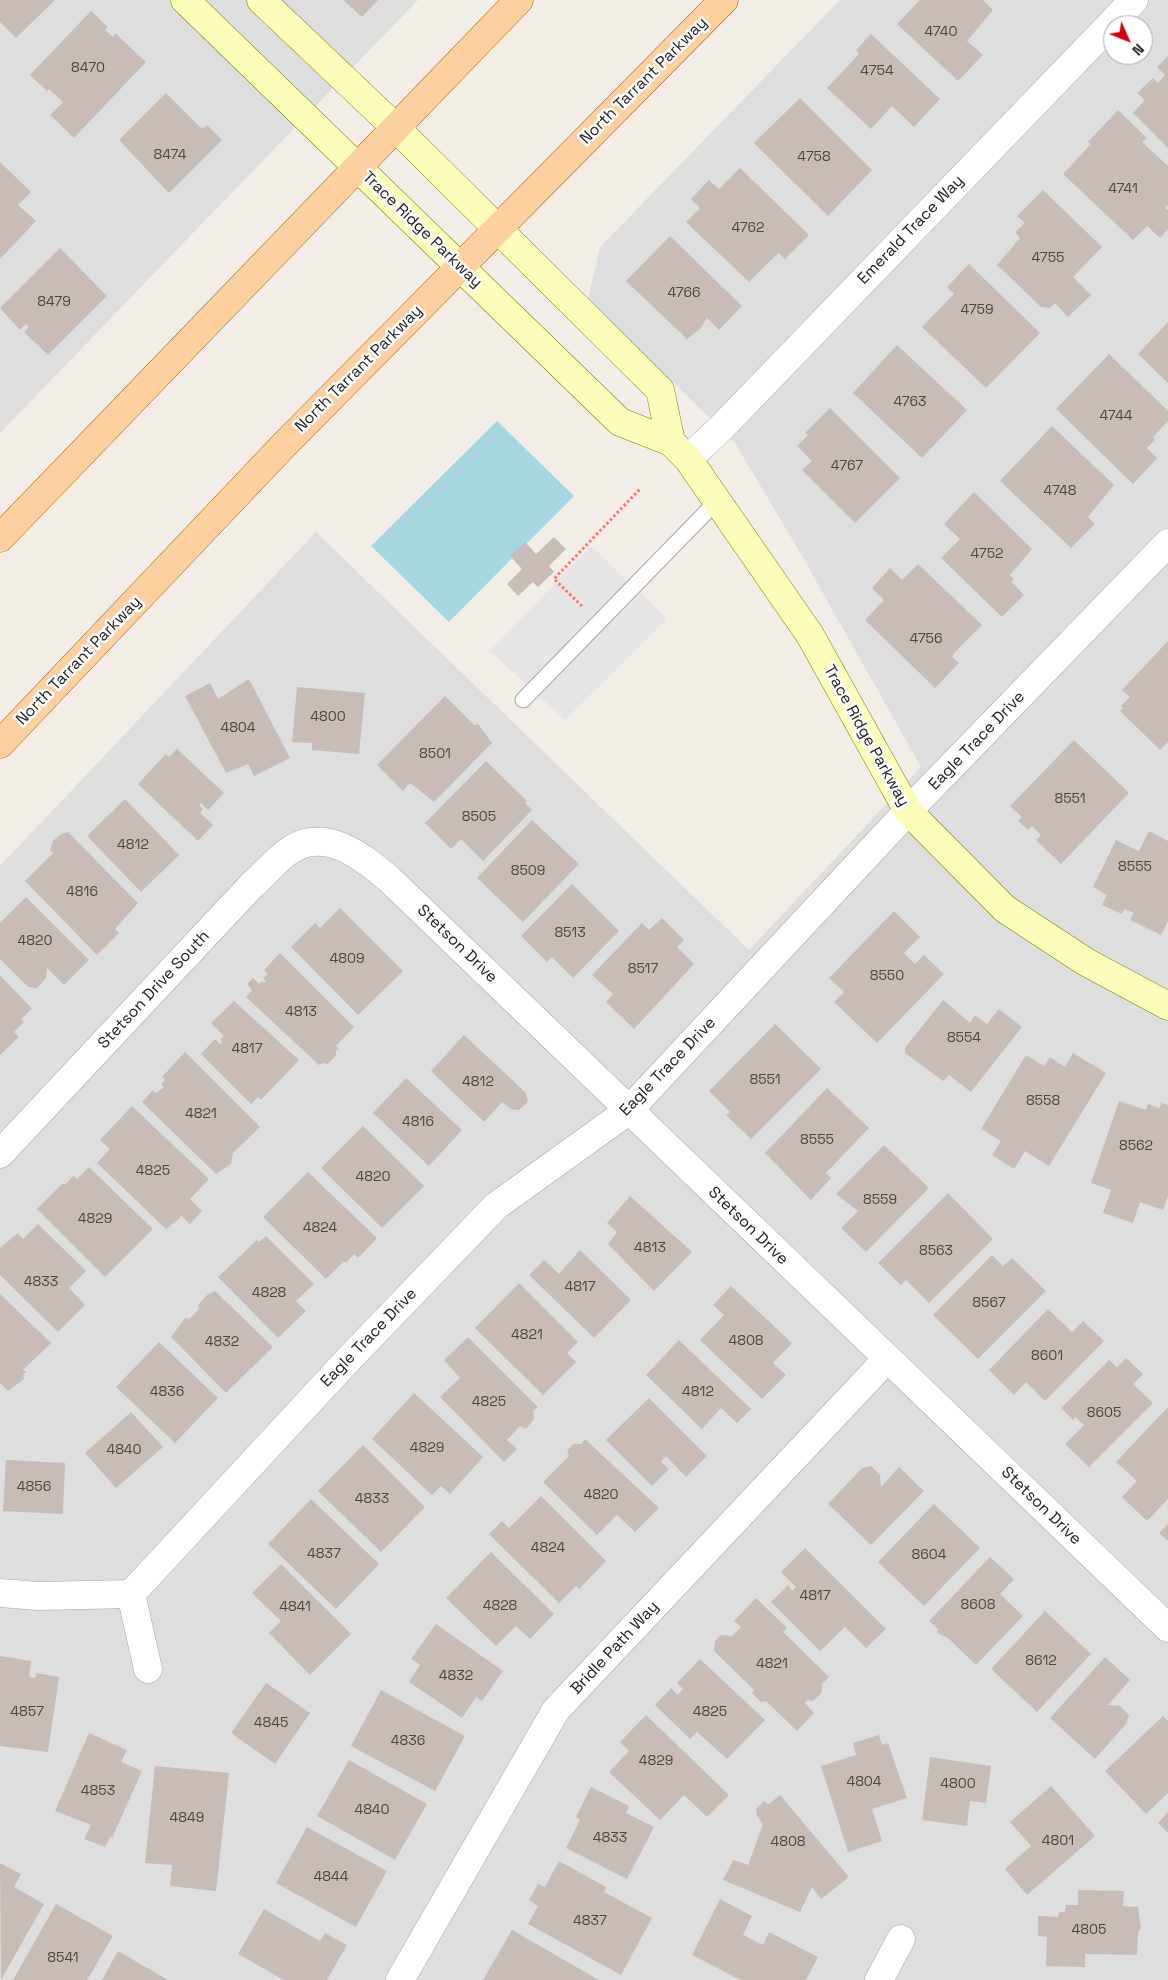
<!DOCTYPE html>
<html>
<head>
<meta charset="utf-8">
<style>
  body { margin:0 }
  #map { position:relative; width:1168px; height:1980px; overflow:hidden; background:#f2eee7; font-family:"Space Grotesk",sans-serif }
  canvas { display:block }
  .north { position:absolute; left:1103px; top:15px; width:50px; height:50px; box-sizing:border-box; background:#fff; border:1px solid #a6a6a6; border-radius:50%; rotate:134deg; font-size:14px; font-weight:700; line-height:20px; text-align:center; color:#212121 }
  .north::after { content:''; display:block; margin:auto; width:18px; height:22px; background:#d2000c; clip-path:polygon(50% 0,100% 100%,50% 72%,0 100%) }
</style>
</head>
<body>
<div id="map">
<canvas width="1168" height="1980"></canvas>
<div class="north">N</div>
</div>
<script>
const c = document.querySelector('canvas').getContext('2d');
c.lineJoin = 'round';
function paint(path, color) { c.fillStyle = color; c.fill(path, 'evenodd'); }
function trace(path, color, width, dash) { c.strokeStyle = color; c.lineWidth = width; c.lineCap = dash ? 'butt' : 'round'; c.setLineDash(dash || []); c.stroke(path); }
function drawText(font, color, halo, rows, align = 'center') {
  c.font = font + ' "Space Grotesk",sans-serif'; c.lineWidth = 5; c.setLineDash([]); c.textBaseline = 'middle'; c.strokeStyle = halo; c.fillStyle = color; for (const [text, x, y, turn = 0] of rows) {
    c.save(); c.translate(x, y); c.rotate((+turn || 0) * Math.PI / 180); c.textAlign = isNaN(turn) ? turn : align; if (halo) c.strokeText(text, 0, 0); c.fillText(text, 0, 0); c.restore();
  }
}
paint(new Path2D(`
  M0 0H418L0 433Z
  M840 0H1168V1980H0V866L316 532 749 950 921 767 798 549 735 443 588 299 600 247ZM1113 25H1143V55H1113Z`), '#dfdede');
paint(new Path2D(`
  M591 546 667 619 565 720 490 651Z`), '#e5e5e5');
paint(new Path2D(`
  M497 421 574 496 449 622 371 546Z`), '#a6d7e0');
paint(new Path2D(`
  M0 0H55L16 38 0 22Z
  M343 0H378L362 17Z
  M920 0H983L993 10 967 41 983 55 958 81 897 24Z
  M91 11 108 27 105 30 113 37 115 33 146 62 74 138 50 115 63 102 49 89 47 91 30 75Z
  M871 34 940 99 914 127 892 106 871 129 827 88 859 54 856 50Z
  M1168 56V148L1133 113 1145 100 1137 93 1153 78 1158 83 1165 75 1157 67Z
  M166 93 202 129 207 125 222 140 169 193 119 140Z
  M800 98 872 170 828 216 754 143Z
  M1118 110 1147 138 1142 142 1168 166V205L1165 208 1168 210V229L1160 238 1147 226 1133 240 1063 174 1091 144 1088 142Z
  M0 162 31 192 18 205 36 221 0 259Z
  M740 168 809 235 785 259 779 253 771 260 749 282 686 222 700 208 691 199 709 180 719 189Z
  M1043 190 1102 247 1073 277 1091 295 1068 317 1055 303 1050 308 1041 307 997 265 1020 238 1015 232 1025 223 1017 216Z
  M670 236 742 306 719 330 707 318 700 329 687 339 626 281Z
  M60 248 107 296 48 355 24 332 29 327 26 324 20 330 0 308Z
  M969 264 1040 333 986 388 922 327 954 294 947 287Z
  M1168 322V383L1138 354Z
  M897 345 967 410 922 458 853 393Z
  M1109 354 1168 411V421L1153 437 1155 440 1147 448 1157 458 1133 484 1056 409Z
  M830 408 900 478 855 523 802 470 812 461 797 446 808 435 805 433Z
  M1052 426 1114 485 1088 517 1095 524 1071 548 1000 481Z
  M974 492 1032 549 1010 575 1014 579 1012 582 1024 595 1002 617 941 558 960 539 944 524Z
  M554 537 566 549 549 566 554 572 538 587 533 582 518 596 507 584 522 569 510 556 525 542 536 554Z
  M918 564 982 625 954 653 952 657 959 663 935 688 865 620 884 600 872 588 890 568 902 580Z
  M1168 641V742L1160 750 1120 711 1123 708 1121 706 1130 697 1122 690Z
  M249 679 290 758 254 776 248 764 226 773 185 696 210 683 218 699Z
  M297 687 365 693 359 754 312 750V743L292 742Z
  M445 696 474 725 478 724 492 743 434 802 410 783 403 791 377 765Z
  M1074 740 1129 793 1061 864 1036 840 1041 835 1032 826 1028 830 1018 821 1022 817 1010 806Z
  M177 749 224 793 208 810 201 803 199 805 203 809 200 813 213 825 198 841 138 784 166 754 169 757Z
  M486 761 527 801 525 803 532 810 483 861 461 839 451 849 425 823Z
  M125 799 179 855 141 892 87 836Z
  M532 820 579 864 523 922 477 878Z
  M1149 831 1168 841V921L1161 935 1130 920 1134 913 1124 909 1122 914 1102 905 1107 895 1093 887 1116 840 1139 851Z
  M68 832 138 903 115 929 119 933 97 955 25 881 53 853 50 850 53 841 61 834Z
  M572 884 619 931 573 978 552 957 547 962 521 936Z
  M26 897 89 960 64 985 47 968 46 978 37 988 28 987 0 959V923Z
  M340 908 403 971 358 1015 291 947 315 923 320 928Z
  M894 911 920 937 904 953 915 964 924 955 944 974 877 1043 834 1002 844 992 829 978Z
  M662 918 684 940 677 947 694 964 634 1029 606 1002 613 994 592 975 642 923 649 930Z
  M280 953 354 1027 336 1046 339 1048 336 1051V1055L328 1064 323 1063 319 1065 246 997 252 990 247 984 253 978 259 984 262 981 264 983 266 981 263 978 268 974 264 970Z
  M0 975 32 1009 21 1019 24 1022 14 1032 19 1037 0 1055Z
  M943 1000 970 1023 975 1015 987 1024 999 1009 1022 1027 971 1092 949 1075 943 1081 905 1053V1048Z
  M234 1001 299 1060 261 1100 258 1097 251 1104 201 1054 215 1039 220 1044 222 1042 220 1040 224 1036 211 1023Z
  M775 1024 821 1069 751 1139 726 1115 730 1112 709 1091Z
  M464 1035 526 1093 528 1102 519 1110 511 1109 502 1102 484 1122 431 1071Z
  M185 1052 260 1127 233 1153 231 1164 216 1174 142 1102 153 1090 156 1093 164 1087 161 1084 165 1080 162 1077Z
  M1073 1053 1106 1073 1049 1166 1025 1151 1014 1169 992 1155 1001 1141 981 1129 1026 1055 1044 1066 1050 1057 1065 1067Z
  M406 1078 462 1130 429 1166 373 1113Z
  M827 1088 869 1128 826 1173 831 1178 811 1200 765 1153Z
  M1119 1101 1146 1110 1148 1104 1160 1108 1161 1103 1168 1105V1196L1163 1210 1140 1202 1133 1223 1103 1213 1111 1190 1091 1183Z
  M132 1106 209 1179 190 1199 202 1211 190 1224 180 1214 181 1217 166 1229 97 1163 110 1149 100 1140Z
  M363 1126 424 1186 382 1228 321 1168Z
  M884 1145 929 1188 866 1252 841 1228 858 1211 836 1194Z
  M89 1167 153 1229 105 1277 37 1209 63 1183 65 1185 73 1176 77 1179Z
  M308 1172 377 1238 358 1258 354 1254 346 1263 344 1261 326 1279 263 1217Z
  M948 1193 993 1239 929 1303 906 1280 901 1285 878 1263Z
  M630 1196 692 1252 654 1291 608 1244 617 1232 607 1223Z
  M38 1224 86 1271 69 1288 85 1305 58 1332 0 1275V1248L18 1233 23 1239Z
  M266 1236 314 1284 296 1301 306 1311 278 1338 218 1277 257 1240 259 1242Z
  M580 1250 631 1300 594 1338 529 1275 544 1260 559 1274Z
  M992 1255 1003 1266 1012 1258 1046 1291 978 1359 933 1315Z
  M519 1283 578 1342 567 1353 576 1362 543 1395 475 1328Z
  M731 1286 792 1343 773 1363 786 1375 762 1399 700 1340 724 1315 713 1305Z
  M215 1291 273 1347 226 1393 171 1337 185 1318 189 1319 199 1309 198 1305 207 1295Z
  M0 1294 51 1343 23 1370 26 1372 23 1375 24 1379 8 1391 0 1383Z
  M1048 1309 1072 1332 1083 1321 1104 1341 1045 1401 1026 1382 1014 1395 989 1370Z
  M468 1337 538 1407 533 1411 534 1419 526 1429 520 1426 507 1440 517 1449 504 1462 440 1397 460 1378 444 1360Z
  M679 1340 751 1409 737 1423 721 1408 702 1429 646 1375Z
  M159 1342 218 1398 175 1443 116 1387Z
  M1126 1358 1143 1374 1133 1384 1153 1403 1089 1467 1065 1444 1084 1425 1075 1417 1073 1420 1061 1408 1109 1360 1117 1367Z
  M414 1393 483 1457 450 1494 441 1486 432 1495 372 1439Z
  M649 1398 707 1456 686 1477 666 1456 661 1462 669 1469 652 1486 606 1440Z
  M1168 1407V1499L1147 1521 1122 1497 1137 1481 1116 1462Z
  M131 1412 163 1447 116 1488 85 1453Z
  M585 1439 659 1508 635 1532 617 1515 597 1535 543 1482 569 1456 567 1450 573 1444H581Z
  M363 1445 425 1507 381 1552 318 1491Z
  M6 1460 65 1463 63 1514 3 1511Z
  M871 1466 880 1475 881 1487 899 1467 924 1491 871 1545 828 1504 862 1468Z
  M541 1496 606 1561 579 1589 576 1586 559 1603 489 1534 502 1521 509 1528Z
  M311 1499 379 1564 336 1609 268 1544Z
  M934 1504 980 1548 924 1606 878 1562Z
  M1168 1524V1541L1159 1533Z
  M805 1548 886 1629 866 1648 845 1627 820 1651 771 1602 788 1585 792 1591 796 1587 781 1572Z
  M491 1552 554 1614 530 1639 516 1626 496 1646 446 1598Z
  M990 1557 1014 1579 1000 1594 1023 1616 976 1665 948 1638 937 1633 938 1629 929 1621Z
  M281 1564 351 1634 310 1675 269 1633 281 1621 252 1593Z
  M756 1598 787 1628 783 1632 829 1677 822 1684V1692L813 1701 807 1700 805 1703 814 1713 797 1731 766 1701 761 1702 752 1693 754 1690 714 1651 715 1641 721 1635 732 1636 741 1627 734 1621Z
  M1045 1611 1091 1654 1037 1712 991 1669Z
  M436 1624 503 1671 482 1701 476 1697 462 1718 409 1682 420 1665 411 1659Z
  M0 1656 31 1661 29 1677 35 1678 36 1673 59 1677 48 1752 0 1746Z
  M1105 1657 1130 1680 1108 1705 1120 1706 1129 1715 1126 1724 1095 1759 1050 1718Z
  M700 1659 765 1720 727 1759 697 1732 690 1739 655 1705 671 1688 678 1695 683 1689 677 1683Z
  M266 1683 310 1713 275 1764 231 1733Z
  M381 1690 465 1736 435 1791 351 1746Z
  M646 1715 729 1795 707 1817 684 1795 660 1820 609 1772 629 1751 620 1742Z
  M1163 1716 1168 1721V1793L1146 1814 1105 1771Z
  M89 1733 127 1750 121 1762 142 1771 112 1838 110 1837 105 1847 84 1839 91 1825 55 1811Z
  M879 1735 882 1745 888 1743 907 1798 872 1809 882 1841 848 1852 821 1766 856 1755 853 1743Z
  M930 1757 991 1766 986 1803 970 1801 967 1826 922 1820Z
  M349 1760 427 1804 395 1860 317 1816Z
  M155 1766 229 1773 216 1891 170 1886 172 1865 145 1863Z
  M1051 1786 1095 1836 1027 1895 1005 1869 1031 1846 1010 1822Z
  M591 1787 629 1806 626 1813 654 1827 627 1879 566 1848 580 1820 576 1817Z
  M780 1795 849 1877 821 1899 812 1887 800 1912 723 1880 733 1860 748 1865 763 1824 757 1816 756 1809 764 1801 769 1804Z
  M1168 1812V1833L1158 1823Z
  M307 1827 387 1871 356 1927 276 1883Z
  M559 1861 606 1887 604 1892 652 1918 621 1975 528 1924 538 1906 529 1900 538 1884 545 1887Z
  M0 1863 21 1874 14 1887 44 1904 1 1980Z
  M1078 1890 1124 1891 1123 1906 1138 1907 1141 1928 1138 1933 1137 1955 1085 1954V1967L1046 1966 1047 1937 1038 1936V1916L1058 1917 1059 1912H1065L1066 1905H1078Z
  M720 1899 752 1916 743 1935 763 1945 769 1932 818 1957 806 1980H741L692 1955Z
  M56 1904 113 1936 87 1980H13Z
  M264 1909 320 1941 325 1933 347 1945 327 1980H284L238 1954Z
  M512 1930 599 1980H483Z
  M118 1951 168 1980H102Z`), '#c7bdb6');
const lane = new Path2D(`
  M523 700 717 501`);
const street = new Path2D(`
  M688 459 722 427 1134 0
  M0 1154 251 886C264 875 277 858 292 849 327 828 361 856 388 878L1168 1628
  M0 1593 38 1596 131 1594 346 1362 496 1206 628 1111 908 811 1168 543
  M131 1594 148 1669
  M400 1980 556 1710 887 1359
  M879 1980 901 1939`);
const secondary = new Path2D(`
  M185 0 620 422 671 442 688 459 810 635 908 811 1005 909 1086 962 1168 1006
  M261 0 397 129 660 390 671 442`);
const primary = new Path2D(`
  M0 538 519 0
  M0 744 284 445 724 0`);
trace(lane, '#a8a8a8', 17);
trace(street, '#a8a8a8', 29);
trace(secondary, '#797f00', 29);
trace(primary, '#9e6000', 29);
trace(new Path2D(`
  M582 606 554 579 640 489`), '#ff716b', 3, [2.5, 2.5]);
trace(lane, '#fff', 15);
trace(street, '#fff', 28);
trace(secondary, '#fcfcbb', 28);
trace(primary, '#ffd09f', 28);
drawText('14px', '#4a4846', null, [
  ["4740",941,32],
  ["8470",88,68],
  ["4754",877,71],
  ["8474",170,155],
  ["4758",814,157],
  ["4741",1123,189],
  ["4762",748,228],
  ["4755",1048,258],
  ["4766",684,293],
  ["8479",54,302],
  ["4759",977,310],
  ["4763",910,402],
  ["4744",1116,416],
  ["4767",847,466],
  ["4748",1060,491],
  ["4752",987,554],
  ["4756",926,639],
  ["4800",328,717],
  ["4804",238,728],
  ["8501",435,754],
  ["8551",1070,799],
  ["8505",479,817],
  ["4812",133,845],
  ["8555",1135,867],
  ["8509",528,871],
  ["4816",82,892],
  ["8513",570,933],
  ["4820",35,941],
  ["4809",347,959],
  ["8517",643,969],
  ["8550",887,976],
  ["4813",301,1012],
  ["8554",964,1038],
  ["4817",247,1049],
  ["8551",765,1080],
  ["4812",478,1082],
  ["8558",1043,1101],
  ["4821",201,1114],
  ["4816",418,1122],
  ["8555",817,1140],
  ["8562",1136,1146],
  ["4825",153,1171],
  ["4820",373,1177],
  ["8559",880,1200],
  ["4829",95,1219],
  ["4824",320,1228],
  ["4813",650,1248],
  ["8563",936,1251],
  ["4833",41,1282],
  ["4817",580,1287],
  ["4828",269,1293],
  ["8567",989,1303],
  ["4821",527,1335],
  ["4808",746,1341],
  ["4832",222,1342],
  ["8601",1047,1356],
  ["4836",167,1392],
  ["4812",698,1392],
  ["4825",489,1402],
  ["8605",1104,1413],
  ["4829",427,1448],
  ["4840",124,1450],
  ["4856",34,1487],
  ["4820",601,1495],
  ["4833",372,1499],
  ["4824",548,1548],
  ["4837",324,1554],
  ["8604",929,1555],
  ["4817",815,1596],
  ["8608",978,1605],
  ["4828",500,1606],
  ["4841",295,1607],
  ["8612",1041,1661],
  ["4821",772,1664],
  ["4832",456,1676],
  ["4857",27,1712],
  ["4825",710,1712],
  ["4845",271,1723],
  ["4836",408,1741],
  ["4829",656,1761],
  ["4804",864,1782],
  ["4800",958,1784],
  ["4853",98,1791],
  ["4840",372,1810],
  ["4849",187,1818],
  ["4833",610,1838],
  ["4801",1058,1841],
  ["4808",788,1842],
  ["4844",331,1877],
  ["4837",590,1921],
  ["4805",1089,1930],
  ["8541",63,1958]
]);
drawText('16px', '#212121', '#fff', [
  ["North Tarrant Parkway",644,81,-45],
  ["Trace Ridge Parkway",422,230,44],
  ["Emerald Trace Way",911,230,-46],
  ["North Tarrant Parkway",359,369,-45],
  ["North Tarrant Parkway",79,661,-46],
  ["Trace Ridge Parkway",866,736,61],
  ["Eagle Trace Drive",977,741,-46],
  ["Stetson Drive",457,944,44],
  ["Stetson Drive South",154,990,-47],
  ["Eagle Trace Drive",668,1067,-46],
  ["Stetson Drive",748,1226,44],
  ["Eagle Trace Drive",369,1338,-46],
  ["Stetson Drive",1041,1506,44],
  ["Bridle Path Way",615,1648,-47]
]);
</script>
</body>
</html>
